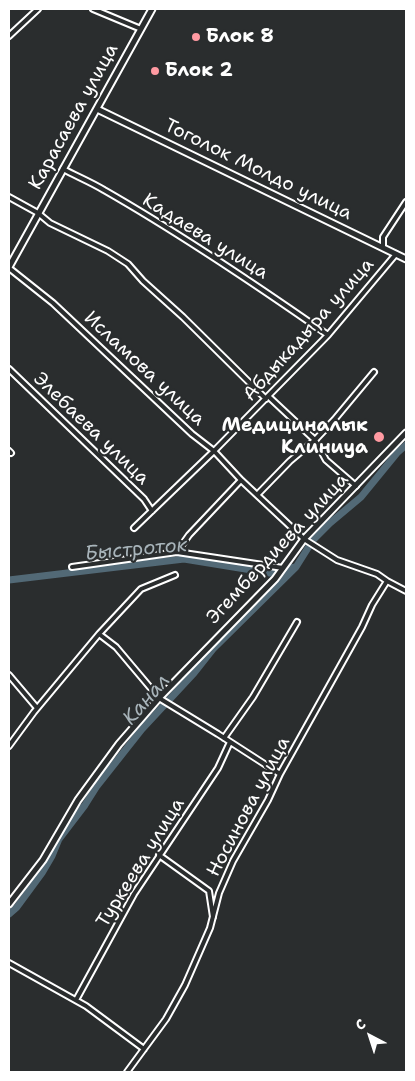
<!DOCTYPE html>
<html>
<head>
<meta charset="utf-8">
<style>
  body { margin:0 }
  #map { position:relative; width:415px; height:1081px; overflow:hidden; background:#2a2d2e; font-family:"Shantell Sans",sans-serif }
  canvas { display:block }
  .frame { position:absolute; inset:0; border:10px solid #fff; pointer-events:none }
  .north { position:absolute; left:345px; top:1011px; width:50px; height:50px; -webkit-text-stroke:4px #2a2d2e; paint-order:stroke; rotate:320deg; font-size:14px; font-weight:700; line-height:20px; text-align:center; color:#fff }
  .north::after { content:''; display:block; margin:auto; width:18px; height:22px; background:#fff; clip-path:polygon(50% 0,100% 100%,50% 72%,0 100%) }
</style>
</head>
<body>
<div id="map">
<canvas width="415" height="1081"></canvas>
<div class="frame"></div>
<div class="north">С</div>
</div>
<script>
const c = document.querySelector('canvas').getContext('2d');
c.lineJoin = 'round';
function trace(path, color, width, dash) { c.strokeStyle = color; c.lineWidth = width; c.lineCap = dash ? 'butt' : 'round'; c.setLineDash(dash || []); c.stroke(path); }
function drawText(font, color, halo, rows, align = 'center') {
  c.font = font + ' "Shantell Sans",sans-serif'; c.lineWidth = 4.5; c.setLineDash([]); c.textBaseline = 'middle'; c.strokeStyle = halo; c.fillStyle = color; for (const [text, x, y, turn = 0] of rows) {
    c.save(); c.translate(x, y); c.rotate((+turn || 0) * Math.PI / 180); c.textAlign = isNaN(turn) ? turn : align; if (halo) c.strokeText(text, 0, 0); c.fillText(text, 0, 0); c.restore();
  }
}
trace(new Path2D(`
  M9 580 184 559 270 573 295 567
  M9 914 17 907 42 873 52 856 59 839 85 805 97 786 142 729 194 673 213 649 296 567 313 540 330 523 361 497 397 453 406 445`), '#526976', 7);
const minor = new Path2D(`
  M93 9 141 29
  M9 36 38 9
  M63 169C76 176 91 182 104 190 181 234 255 284 328 335
  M9 197 38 213 50 223 108 251 128 264 143 281 183 317 266 399
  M383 247V237L406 202
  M9 268 53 303 192 434 214 451 241 480 304 539 337 560 377 574 387 581 406 591
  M9 369 144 499 152 511
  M268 396 315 440 326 460 356 486
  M9 451 11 453
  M257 495 290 461 315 440 334 420 374 372
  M134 528 214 451 328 335 396 254
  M177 552 189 535 241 480
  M72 567 177 552 283 568
  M99 634 116 647 159 698 218 734 280 774
  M9 675 37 708
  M224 738 253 697 297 622
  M9 746 34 712 99 634 141 589 175 575
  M159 855 209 891 213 917
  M9 963 86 1006 144 1049
  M76 1000 134 894 218 768 230 742
  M127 1072 166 1019 185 985 210 928 219 893 233 861 268 800 280 774 362 627 372 605 387 581`);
const tertiary = new Path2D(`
  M97 109 406 259
  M9 267 152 9
  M9 904 43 860 78 800 119 744 159 698 275 579 304 539 406 433`);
trace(minor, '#fff', 8);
trace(tertiary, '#fff', 9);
trace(minor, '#2a2d2e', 4);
trace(tertiary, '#2a2d2e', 5);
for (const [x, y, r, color] of [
  [196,37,5,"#ff9aa2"],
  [155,71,5,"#ff9aa2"],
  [379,437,6,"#ff9aa2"]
]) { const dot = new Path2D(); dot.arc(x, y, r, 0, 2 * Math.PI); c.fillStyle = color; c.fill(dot); trace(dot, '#2a2d2e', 2); }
drawText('bold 19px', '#fff', '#2a2d2e', [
  ["Блок 8",206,37],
  ["Блок 2",165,71],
  ["Медициналык",368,426,"right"],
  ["Клиниуа",368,448,"right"]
], 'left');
drawText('19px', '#fff', '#2a2d2e', [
  ["Карасаева улица",74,117,-61],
  ["Тоголок Молдо улица",258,170,26],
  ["Кадаева улица",205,237,32],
  ["Абдыкадыра улица",309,330,-48],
  ["Исламова улица",144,369,43],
  ["Элебаева улица",91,429,44],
  ["Эгембердиева улица",278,549,-47],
  ["Носинова улица",249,807,-62],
  ["Туркеева улица",141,863,-58]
]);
drawText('italic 20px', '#a8b4ba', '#2a2d2e', [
  ["Быстроток",136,550,-5],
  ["Канал",147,700,-49]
]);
</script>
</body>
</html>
